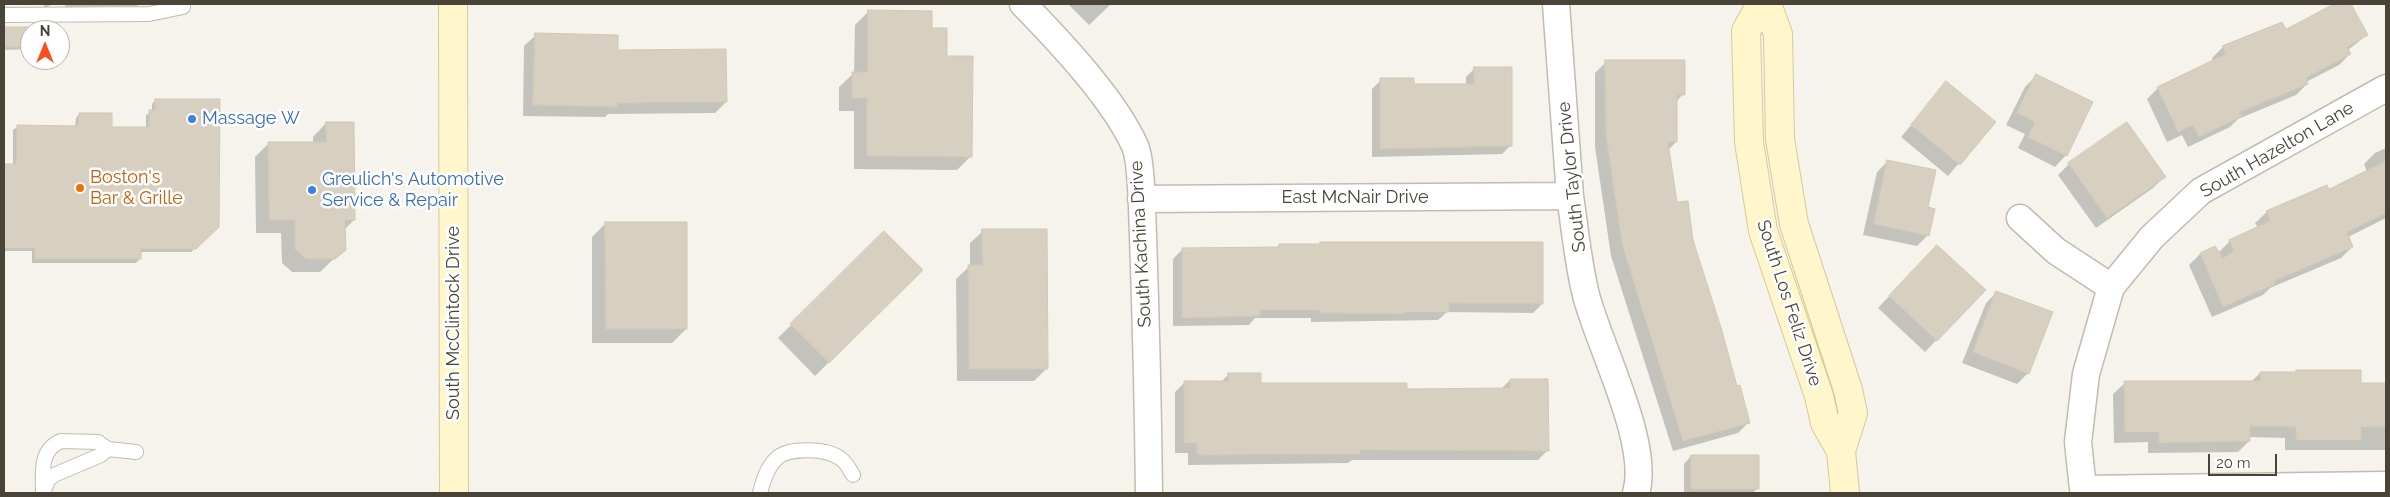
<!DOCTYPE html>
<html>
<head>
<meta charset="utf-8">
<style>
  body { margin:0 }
  #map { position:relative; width:2390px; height:497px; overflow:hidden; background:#f5f3eb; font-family:Raleway,sans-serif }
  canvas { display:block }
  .frame { position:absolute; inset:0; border:5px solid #4a4438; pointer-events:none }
  .north { position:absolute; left:20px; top:20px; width:50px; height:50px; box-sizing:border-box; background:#fff; border:1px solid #b7b4af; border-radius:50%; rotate:0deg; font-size:14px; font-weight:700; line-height:20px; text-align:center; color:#4a4438 }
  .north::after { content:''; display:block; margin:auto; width:18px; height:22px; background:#fc4d1b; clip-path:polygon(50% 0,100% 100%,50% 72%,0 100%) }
  .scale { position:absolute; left:2208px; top:454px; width:69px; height:22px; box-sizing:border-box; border:2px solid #4a4438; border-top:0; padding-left:6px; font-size:15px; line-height:18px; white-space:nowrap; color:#4a4438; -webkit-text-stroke:4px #fff; paint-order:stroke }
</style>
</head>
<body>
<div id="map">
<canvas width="2390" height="497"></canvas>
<div class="frame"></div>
<div class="north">N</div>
<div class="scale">20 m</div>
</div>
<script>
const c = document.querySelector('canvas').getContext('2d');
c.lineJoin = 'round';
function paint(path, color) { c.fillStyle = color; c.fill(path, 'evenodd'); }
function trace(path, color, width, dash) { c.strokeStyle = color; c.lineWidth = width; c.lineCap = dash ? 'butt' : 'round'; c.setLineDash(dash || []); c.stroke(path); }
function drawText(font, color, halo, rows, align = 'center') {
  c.font = font + ' Raleway,sans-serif'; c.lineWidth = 5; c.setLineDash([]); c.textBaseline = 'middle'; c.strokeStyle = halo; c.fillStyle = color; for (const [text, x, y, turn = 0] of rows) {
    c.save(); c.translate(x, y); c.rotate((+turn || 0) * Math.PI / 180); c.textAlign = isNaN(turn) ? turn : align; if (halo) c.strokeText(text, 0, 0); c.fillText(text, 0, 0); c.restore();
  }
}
paint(new Path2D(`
  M43 4H53L45 8Z
  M64 4H139L137 6 66 7Z
  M1068 4H1111L1089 25Z
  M2337 4H2350L2367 35 2348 50 2350 54 2339 65 2306 82 2307 84 2296 95 2238 119 2230 127 2188 147 2182 135 2167 142 2147 99 2158 88 2213 61 2212 58 2223 47 2285 31Z
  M869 11 931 29 946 58 971 156 957 170 854 169V111H839V87L854 73 855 25Z
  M4 29H32L30 30V49L4 50Z
  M536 35 617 51 726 102 715 113 608 114 605 117 523 116 524 46Z
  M1606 62 1683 94 1676 102V142L1668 150 1676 204 1692 240 1736 388 1749 422 1738 433 1673 451 1611 256 1595 147V73Z
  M1475 68 1511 145 1502 154 1372 157V89L1381 80 1412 85H1466V77Z
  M2036 76 2066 155 2055 167 2018 148 2025 134 2006 125 2025 87Z
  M1947 83 1994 122 1948 176 1901 137Z
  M156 100 217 227 191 252H140V259L136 263H32V251H4V165H13V130L17 127H75L76 118 79 114 111 128H146V115L152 112V104Z
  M326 123 354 220 344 230V249L320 272H292L282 263 281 233H256L255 157 269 143H313V137Z
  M2386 148V218L2348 237 2352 247 2341 258 2270 288 2263 295 2212 317 2189 265 2200 254 2218 253 2230 241 2258 228 2255 223 2267 212 2328 191 2367 172 2364 164 2375 153Z
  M1888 161 1927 208 1928 235 1917 246 1863 235 1877 172Z
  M2069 164 2164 177 2153 188 2096 228 2058 175Z
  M606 223 686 329 672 343H592V237Z
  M983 231 1047 368 1034 381H957L956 279 970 266V243Z
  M884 233 922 270 815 376 778 338Z
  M1279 245 1542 304 1533 313 1447 312 1438 320 1311 322V318H1255L1249 325 1173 326V259L1182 250 1276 248Z
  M1926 257 1984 290 1925 352 1878 308Z
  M1997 292 2028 373 2017 384 1962 363 1986 303Z
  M2260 373 2360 384H2386V450H2285V438L2249 437V441L2238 452 2148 453V442L2114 443 2113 394 2125 383 2251 382Z
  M1229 374 1260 385 1405 390 1501 389 1510 380 1548 450 1538 460H1352L1348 463 1188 465V453H1175V392L1185 382H1221Z
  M1691 456 1757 489 1753 493H1684V464Z`), '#0003');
const building = new Path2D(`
  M2334 4H2351L2368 35 2347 47 2351 54 2306 78 2308 84 2240 112 2242 116 2199 137 2193 125 2178 132 2157 87 2226 54 2222 46 2282 22 2286 29Z
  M868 10 932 11V28H947V56H973L972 157 867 156V98H852V72H867Z
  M4 27H30V47H4Z
  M535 33 618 35V50L726 49 727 102 617 103V107L533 105Z
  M1605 60H1685V95H1677V142H1668L1677 202 1688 201 1693 240 1722 331 1737 386 1740 385 1750 423 1683 441 1622 244 1606 135Z
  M1474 67H1512V146L1380 149V78H1414V84H1474Z
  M2036 74 2093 102 2067 156 2028 137 2035 122 2017 113Z
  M1946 81 1996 122 1960 165 1911 125Z
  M155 99H220L219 227 196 249H141V259H35V248H4V164H16L17 125 78 126 79 113H112V127H149V110H155Z
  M326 122H354L355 220H345L346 250 335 259H306L295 249V220H269L268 142H326Z
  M2127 122 2166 177 2107 218 2068 163Z
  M1887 160 1936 170 1928 207 1935 209 1929 236 1874 224Z
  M2386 161V213L2347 232 2353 247 2274 281 2275 284 2223 307 2200 253 2215 246 2223 258 2234 251 2229 240 2270 221 2266 211 2327 185 2329 189Z
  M605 222H687V329H606Z
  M982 229H1047L1048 369H969L968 265H982Z
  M884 231 923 270 829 363 790 324Z
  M1320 242H1543V304L1449 303V312H1405V314L1320 313V310H1260V316L1182 318V248L1279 247V244H1320Z
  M1937 245 1986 290 1937 341 1889 296Z
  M1996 291 2053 312 2029 374 1973 352Z
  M2296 370H2361V383H2386V427H2361V440H2296V427L2250 426V441L2159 443V432H2125L2124 381H2260V372H2296Z
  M1228 373H1261V383H1407V389L1510 388V379H1548L1549 451 1360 450V454L1197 455V443H1184V381H1228Z
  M1691 455H1759V489H1691Z`);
paint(building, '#d7d0c0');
trace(building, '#d2c8b3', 1);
const lane = new Path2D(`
  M4 15 149 14 183 7
  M44 491 48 480 54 475 101 455 108 449
  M43 493C43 473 39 450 61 441L98 442 108 449 136 452
  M760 493C763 481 767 467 777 458 789 447 828 448 841 459 846 462 850 470 853 475`);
const street = new Path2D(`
  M1023 4C1059 41 1114 99 1135 146 1142 161 1142 217 1143 236 1146 322 1148 407 1149 493
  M1556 4 1570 196C1575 229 1578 263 1586 295 1599 346 1651 444 1636 493
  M2386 88 2201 191 2152 237 2111 287 2086 374 2078 442 2083 489 2386 485
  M1141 199 1570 196
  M2020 218 2056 251 2111 287`);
const secondary = new Path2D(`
  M453 4 454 493
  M1761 4 1746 31 1749 142 1763 231 1819 396 1825 423 1841 451
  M1767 4 1778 34 1780 139 1794 224 1848 390 1853 413 1841 451 1845 493`);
trace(lane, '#c1bcad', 16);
trace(street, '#c1bcad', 29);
trace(secondary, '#d6ca9a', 30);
trace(lane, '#fff', 14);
trace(street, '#fff', 26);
trace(secondary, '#fff6cb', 28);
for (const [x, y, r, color] of [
  [192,119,5,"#3f7fe0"],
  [80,188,5,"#e8710a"],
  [312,190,5,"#3f7fe0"]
]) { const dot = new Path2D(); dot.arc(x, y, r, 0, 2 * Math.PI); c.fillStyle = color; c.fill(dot); trace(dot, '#fff', 2); }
drawText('18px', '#366cbe', '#fff', [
  ["Massage W",202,119],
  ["Greulich's Automotive",322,180],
  ["Service & Repair",322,201]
], 'left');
drawText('18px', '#4a4438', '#fff', [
  ["South Hazelton Lane",2277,150,-30],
  ["South Taylor Drive",1572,177,-96],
  ["East McNair Drive",1355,198],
  ["South Kachina Drive",1141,244,-93],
  ["South Los Feliz Drive",1789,303,72],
  ["South McClintock Drive",454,323,-90]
]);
drawText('18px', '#c56008', '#fff', [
  ["Boston's",90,178],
  ["Bar & Grille",90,199]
], 'left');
</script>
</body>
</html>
